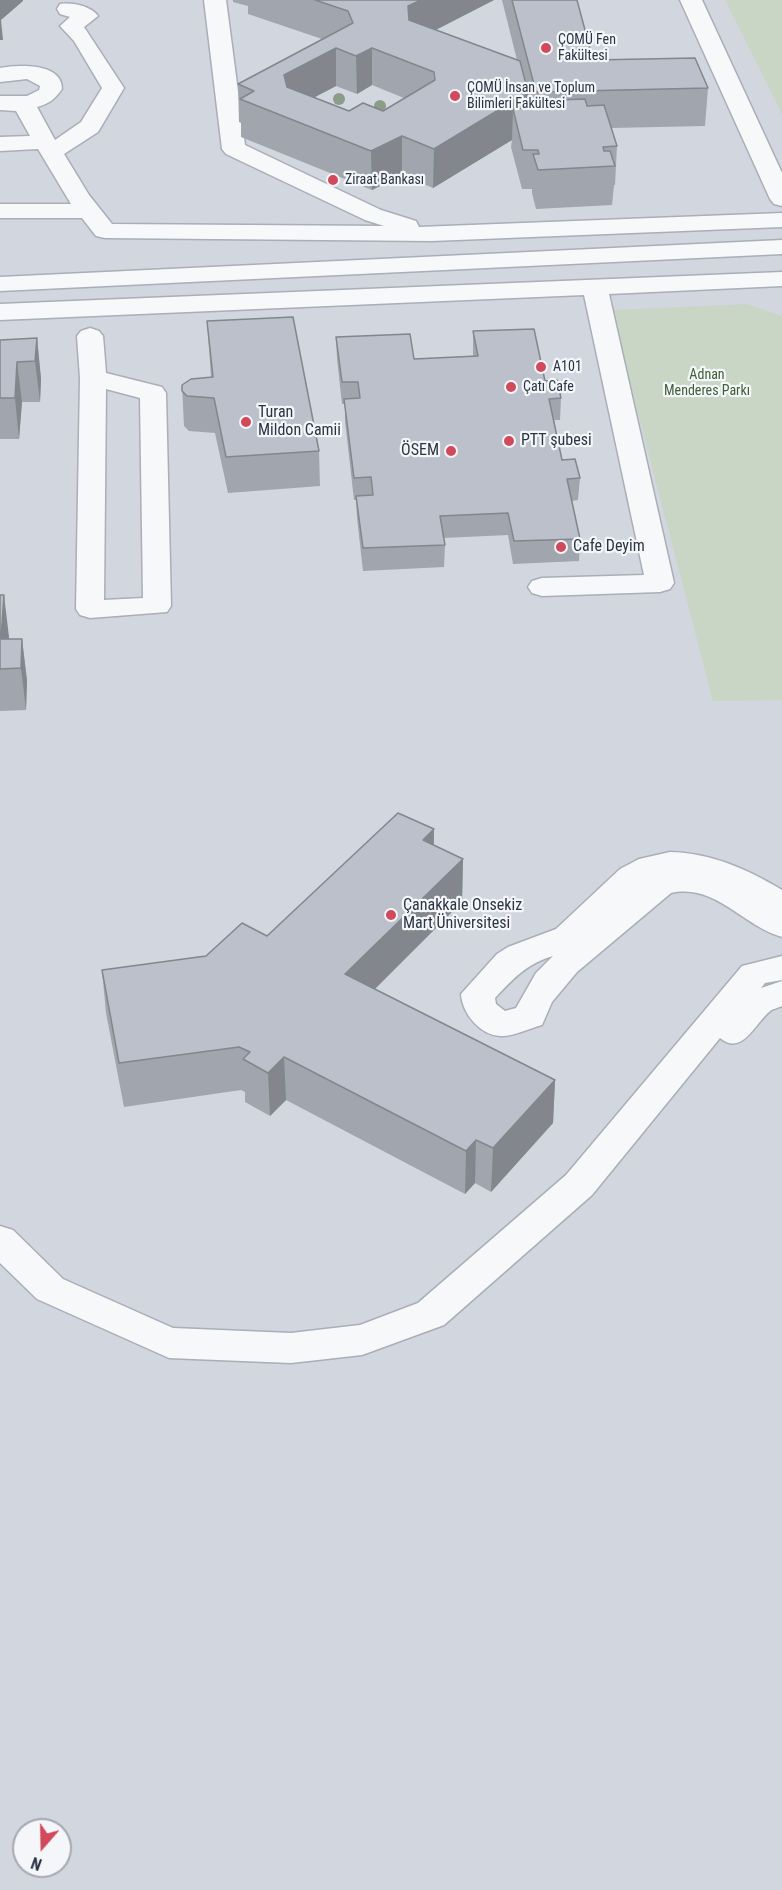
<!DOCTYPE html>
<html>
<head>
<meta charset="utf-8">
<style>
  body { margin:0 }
  #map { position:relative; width:782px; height:1890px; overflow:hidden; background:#e4e7ec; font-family:"Roboto Condensed",sans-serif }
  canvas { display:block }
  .north { position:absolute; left:12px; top:1818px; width:60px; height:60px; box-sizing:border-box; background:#f4f6f9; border:2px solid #a4a8b1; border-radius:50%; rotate:200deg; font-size:16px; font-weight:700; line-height:24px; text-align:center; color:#2b3445 }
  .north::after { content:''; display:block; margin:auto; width:21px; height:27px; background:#d1495b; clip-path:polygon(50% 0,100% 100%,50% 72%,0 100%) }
</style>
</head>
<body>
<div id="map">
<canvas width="782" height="1890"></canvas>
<div class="north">N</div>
</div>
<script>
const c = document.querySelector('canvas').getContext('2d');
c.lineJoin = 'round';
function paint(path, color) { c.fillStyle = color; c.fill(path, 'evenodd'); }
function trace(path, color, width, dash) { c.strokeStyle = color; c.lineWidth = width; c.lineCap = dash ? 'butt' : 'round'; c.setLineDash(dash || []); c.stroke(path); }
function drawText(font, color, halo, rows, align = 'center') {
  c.font = font + ' "Roboto Condensed",sans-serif'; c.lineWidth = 4.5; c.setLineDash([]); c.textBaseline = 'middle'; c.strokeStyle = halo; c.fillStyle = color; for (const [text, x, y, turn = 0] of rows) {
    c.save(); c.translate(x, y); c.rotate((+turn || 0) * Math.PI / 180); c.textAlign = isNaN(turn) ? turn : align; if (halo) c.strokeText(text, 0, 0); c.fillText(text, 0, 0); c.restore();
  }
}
paint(new Path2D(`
  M0 0H782V1890H0ZM24 1830H60V1866H24Z`), '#d2d6de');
paint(new Path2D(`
  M725 0H782V114Z
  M747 304 782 316V700L713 701 611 310Z`), '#c9d6c5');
const minor = new Path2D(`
  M204 0H226L245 145 381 210 416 221 419 227 782 213V227L432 241 105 238 96 236 82 218H0V204H71L38 149 0 151V137L30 136 16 111 0 110V96H27L39 90 40 86 27 79 0 82V68C17 65 62 62 62 89 55 99 49 104 37 107L55 140 81 122 102 88 74 41 60 26 70 17 60 14 57 9 60 4C72 2 91 6 98 16L84 27 124 88 98 132 64 154 89 195 112 224 384 226 365 220 226 154 222 149Z
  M680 0H702L782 173V206L774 204 770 199Z
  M782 240V254L0 291V277Z
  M782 272V286L609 294 674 583 670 589 660 592 542 596 532 593 528 587 532 581 542 578 644 575 584 295 0 320V304Z
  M90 328 99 331 103 336 106 373 162 387 166 393 171 606 167 612 90 618 80 615 76 609 80 378 77 336 81 331ZM106 389 140 398 143 598 104 600Z
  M670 852C711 853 747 869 782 890V937C743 926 715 883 671 893L577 972 552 1002 542 1025C530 1028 513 1037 500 1036 480 1035 462 1013 461 994L497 954 508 947 556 929 620 869 639 859ZM553 956 536 973 516 1008 505 1011 496 1004 495 998C513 979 526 964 553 956Z
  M782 956V980L765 983 761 988 782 981V1006C778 1008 772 1009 769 1012 754 1025 742 1056 720 1038L592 1195 444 1325 362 1355 291 1363 169 1358 37 1299 0 1263V1226L13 1230 63 1279 173 1328 291 1333 360 1325 418 1303 566 1175 742 966Z`);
trace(minor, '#a9aeb7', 3);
paint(minor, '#f7f8fa');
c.fillStyle = '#899d89';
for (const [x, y] of [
  [339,99],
  [380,106]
]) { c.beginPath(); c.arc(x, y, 6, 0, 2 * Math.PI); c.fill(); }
paint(new Path2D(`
  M233 0H494L436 30 517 60 502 0H577L593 60 708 88 705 126 611 128 617 146 615 185H614L612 205 536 209 532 193V189H522L511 147 512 140 433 188 402 175 372 190 241 137V123L239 122 238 84 322 39 248 14V6L233 2ZM372 85 404 98 383 111H349L314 97 336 86 357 94Z
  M207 321 319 451 320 486 228 493 215 433 189 431 184 426 182 385 211 377Z
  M473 331 545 381 561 398 560 420H554L562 460 580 478 578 500 572 501 580 539 579 561 513 564 508 535 443 538 445 545 444 567 363 571 357 518 356 500H354L345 421V404H342L337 359 336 337 414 359 473 356Z
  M37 338 41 379 40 402H22L19 439H0V340Z
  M0 595 9 639H22L27 681 26 710 0 711Z
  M434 829V845L463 859 462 902 374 989 555 1080 553 1123 491 1192 475 1183 465 1194 286 1100 270 1116 245 1102V1092L241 1090 124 1107 106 1013 102 970 206 956 267 936Z`), '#a1a5ae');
paint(new Path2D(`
  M0 0H23V1L1 20 3 40H0Z
  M421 0H494L408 44V6Z
  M336 48V86L285 113 284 75Z
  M372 48V85L357 94 356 56Z
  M528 92 526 131 513 109 512 140 433 188 434 149Z
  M402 136V175L372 190 371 151Z
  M37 338 41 379 40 402 35 361Z
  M17 362 22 402 19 439 15 398Z
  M4 595 9 637 7 668 1 639Z
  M22 639 27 681 26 710 21 668Z
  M434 829 433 872 423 840Z
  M463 859 462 902 346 1018 345 974Z
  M284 1057 286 1100 270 1116 268 1073Z
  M555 1080 553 1123 491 1192 493 1148Z
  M476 1140 475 1183 465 1194 466 1151Z`), '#83868d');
const building = new Path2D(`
  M315 0H421L408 6 409 20 520 61 528 92 434 149 402 136 371 151 240 99 254 91 238 84 353 23 348 11ZM336 48 356 56 372 48 434 72 435 80 383 111 363 103 349 111 287 87 284 75Z
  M512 0H577L593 60 695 58 708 88 536 92Z
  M585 99 587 106 604 105 617 146 603 147 604 151H610L615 166 538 170 533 154H539L538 150H523L513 109 529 108 527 101Z
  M293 317 319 451 226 457 214 398 187 396 182 391V385L191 379 213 377 207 321Z
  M534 329 545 381 557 380 561 398 549 399 562 460 575 459 580 478 567 479 580 539 514 541 508 513 440 516 445 545 363 548 356 496 373 495 371 477 354 478 344 399 360 398 358 382H342L336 337 410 334 414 359 478 356 473 331Z
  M37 338 35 361 17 362 15 398H0V340Z
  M0 595H4L1 639H22L21 668 0 669Z
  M398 813 434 829 423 840 463 859 345 974 555 1080 493 1148 476 1140 466 1151 284 1057 268 1073 243 1059 250 1052 239 1047 119 1063 102 970 206 956 242 923 267 936Z`);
paint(building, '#bbc0ca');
trace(building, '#83868d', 1.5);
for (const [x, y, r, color] of [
  [546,48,6,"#d1495b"],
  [455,96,6,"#d1495b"],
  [333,180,6,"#d1495b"],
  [541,367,6,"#d1495b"],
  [511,387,6,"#d1495b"],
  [246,422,6,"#d1495b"],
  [509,441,6,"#d1495b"],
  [451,451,6,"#d1495b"],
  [561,547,6,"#d1495b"],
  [391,915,6,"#d1495b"]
]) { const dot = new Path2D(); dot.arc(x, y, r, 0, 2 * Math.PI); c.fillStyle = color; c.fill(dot); trace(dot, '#f4f6f9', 2); }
drawText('14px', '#2b3445', '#f4f6f9', [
  ["ÇOMÜ Fen",558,40],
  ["Fakültesi",558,56],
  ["ÇOMÜ İnsan ve Toplum",467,88],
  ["Bilimleri Fakültesi",467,104],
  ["Ziraat Bankası",345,180],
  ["A101",553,367],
  ["Çatı Cafe",523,387]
], 'left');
drawText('14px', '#3f6138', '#f4f6f9', [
  ["Adnan",707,375],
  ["Menderes Parkı",707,391]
]);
drawText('16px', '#2b3445', '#f4f6f9', [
  ["Turan",258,413],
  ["Mildon Camii",258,431],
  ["PTT şubesi",521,441],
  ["ÖSEM",439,451,"right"],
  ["Cafe Deyim",573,547],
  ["Çanakkale Onsekiz",403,906],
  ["Mart Üniversitesi",403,924]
], 'left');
</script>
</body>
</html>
